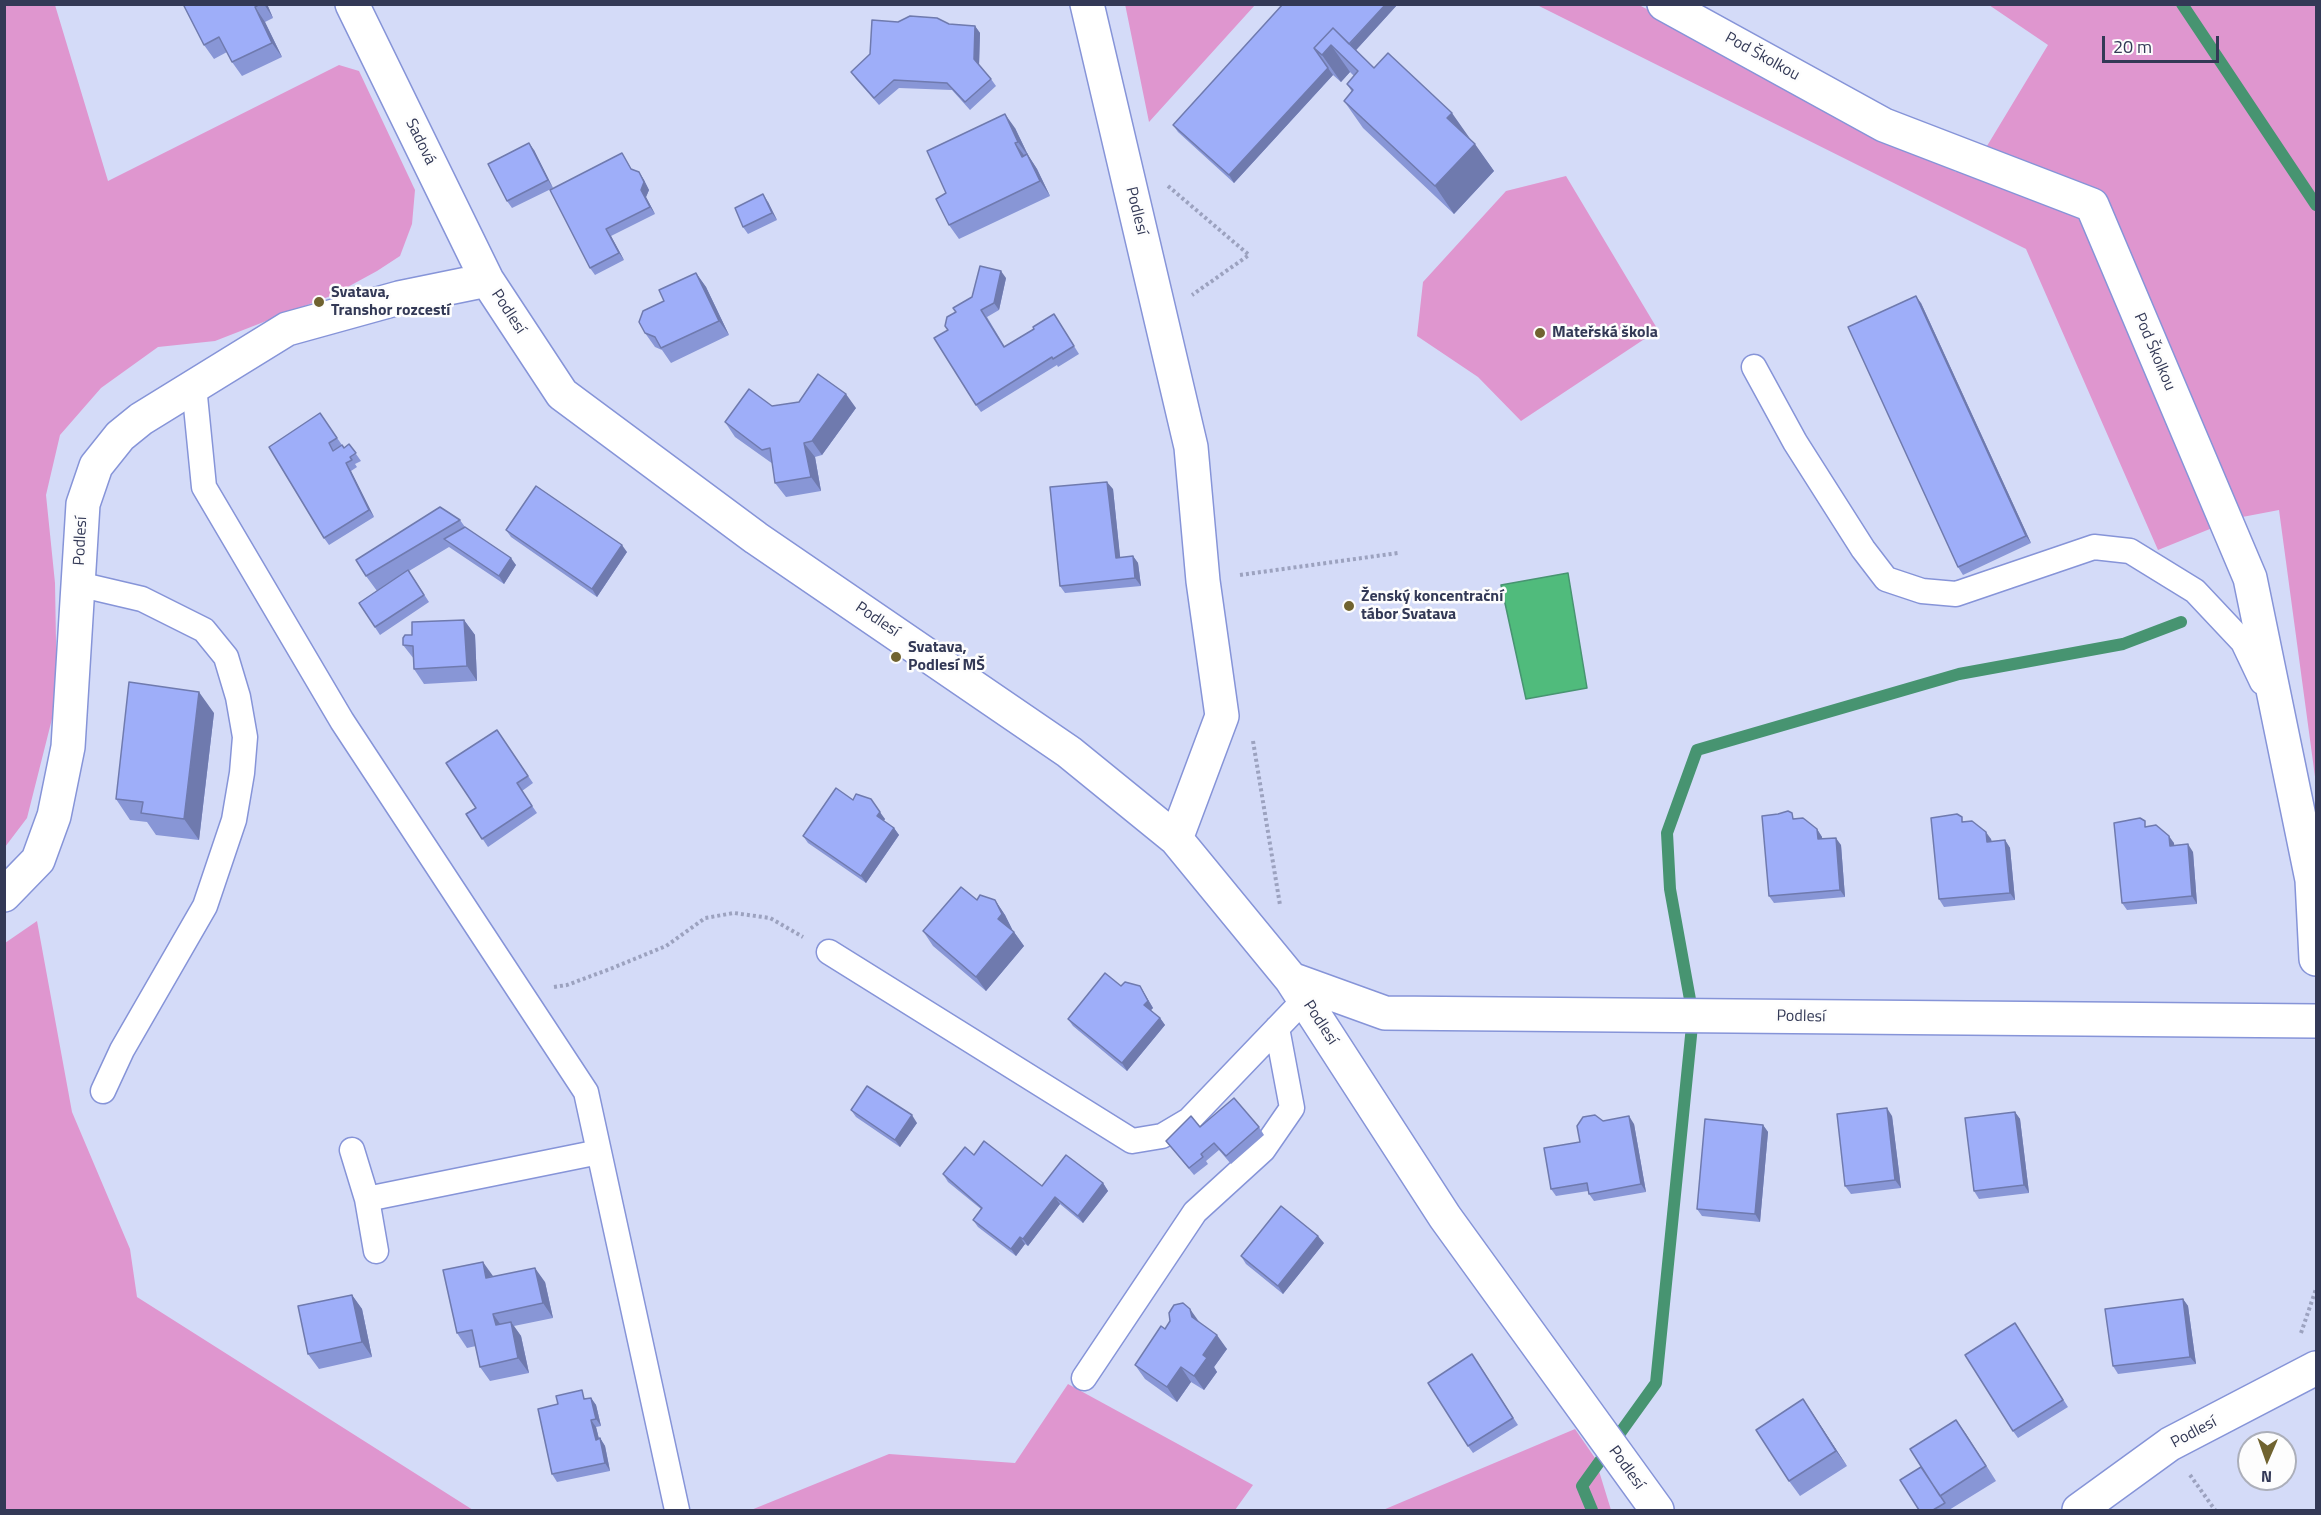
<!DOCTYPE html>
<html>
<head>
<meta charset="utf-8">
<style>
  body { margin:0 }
  #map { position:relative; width:2321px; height:1515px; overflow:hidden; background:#d4dbf8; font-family:"Titillium Web",sans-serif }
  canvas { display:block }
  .frame { position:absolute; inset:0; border:6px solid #333956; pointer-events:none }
  .north { position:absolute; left:2237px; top:1431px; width:60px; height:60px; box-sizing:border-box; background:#fdfdfd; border:2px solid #acafba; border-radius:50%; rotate:182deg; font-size:16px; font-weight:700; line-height:24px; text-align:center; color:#333956 }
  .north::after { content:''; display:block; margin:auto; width:21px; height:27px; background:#706330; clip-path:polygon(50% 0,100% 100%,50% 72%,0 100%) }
  .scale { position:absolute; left:2102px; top:36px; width:117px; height:27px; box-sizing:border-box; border:3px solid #333956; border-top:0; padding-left:8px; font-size:18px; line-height:21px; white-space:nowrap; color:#333956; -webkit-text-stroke:4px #fdfdfd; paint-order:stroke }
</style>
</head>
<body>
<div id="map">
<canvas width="2321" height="1515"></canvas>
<div class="frame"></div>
<div class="north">N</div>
<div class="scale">20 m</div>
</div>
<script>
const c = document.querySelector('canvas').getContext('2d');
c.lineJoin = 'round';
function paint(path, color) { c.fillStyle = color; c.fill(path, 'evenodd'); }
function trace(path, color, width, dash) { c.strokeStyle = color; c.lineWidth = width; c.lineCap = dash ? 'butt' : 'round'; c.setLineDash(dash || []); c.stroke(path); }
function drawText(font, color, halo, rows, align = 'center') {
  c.font = font + ' "Titillium Web",sans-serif'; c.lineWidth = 5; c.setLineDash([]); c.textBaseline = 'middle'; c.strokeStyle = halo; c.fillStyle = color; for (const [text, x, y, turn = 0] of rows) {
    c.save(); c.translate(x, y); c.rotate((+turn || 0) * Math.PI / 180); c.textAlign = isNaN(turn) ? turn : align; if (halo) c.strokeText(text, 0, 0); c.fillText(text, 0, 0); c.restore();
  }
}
paint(new Path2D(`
  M1125 4H1255V5L1149 122Z
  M5 5H55L108 181 339 65 359 71 415 190 412 224 400 256 377 271 333 295 215 341 158 347 101 388 60 435 46 495 55 583 57 699 27 818 5 847Z
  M1537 5H1639L1956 172 1987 146 2048 45 1989 5H2316V784L2279 510 2237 518 2158 550 2026 249Z
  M1566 176 1658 330 1521 421 1478 377 1417 336 1423 282 1506 191Z
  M37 921 72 1112 130 1249 137 1297 473 1510H5V943Z
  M1068 1384 1253 1485 1235 1510H751L889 1454 1015 1463Z
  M1575 1429 1595 1458 1611 1510H1383Z`), '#df96cf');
const water = new Path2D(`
  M1568 573 1587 688 1526 699 1501 585Z`);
paint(water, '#50bb7c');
trace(water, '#479471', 1.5);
trace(new Path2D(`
  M2182 4 2316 205
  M1592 1510 1582 1486 1656 1383 1693 1016 1670 889 1667 833 1697 750 1959 674 2123 644 2181 622`), '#479471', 12);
const service = new Path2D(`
  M1754 367 1795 442 1863 549 1886 579 1922 591 1956 594 2094 547 2130 551 2195 591 2243 642 2262 682
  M194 386 204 487 342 721 586 1092 677 1510
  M78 584 142 599 204 630 226 657 238 697 245 737 242 773 234 820 205 906 122 1050 103 1091
  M829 952 1132 1141 1162 1136 1189 1120 1305 999
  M352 1150 367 1199 376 1251
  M367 1199 599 1152
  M1084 1378 1195 1212 1263 1150 1292 1108 1277 1028`);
const minor = new Path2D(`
  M352 4 487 280 562 394 756 538 1069 752 1176 839 1291 979 1445 1217 1657 1510
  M1087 4 1191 447 1203 581 1222 716 1176 839
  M1664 4 1884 125 2092 205 2250 578 2312 880 2316 959
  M4 895 38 860 54 816 68 747 83 504 96 466 120 436 141 419 287 329 399 298 487 280
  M1291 979 1385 1013 2316 1021
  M2079 1510 2170 1444 2316 1368`);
trace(service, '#8694d8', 27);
trace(minor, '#8694d8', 36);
trace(new Path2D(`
  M1168 186 1249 255 1192 295
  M1240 575 1398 553
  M1253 741 1280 905
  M554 987 567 985 610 969 666 946 705 918 734 913 770 918 803 937
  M2301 1333 2316 1289
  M2190 1475 2215 1510`), '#9ca2bf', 4, [3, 3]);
trace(service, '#fff', 24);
trace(minor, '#fff', 33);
paint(new Path2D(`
  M183 4H267L273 18 265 22 282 57 242 76 232 62 227 52 214 59 204 45Z
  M1283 4H1398L1356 50 1374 68 1471 140 1494 171 1454 214 1363 128 1344 101 1352 92 1347 84 1354 76 1350 72 1341 82 1333 75 1234 183 1178 132 1173 125Z
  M949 24 975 26 980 33 979 65 991 79 996 86 970 110 952 90 899 88 879 105 856 79 851 72Z
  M1015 128 1028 155 1037 169 1050 196 959 239 949 225Z
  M534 150 553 188 512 208 507 201Z
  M622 153 632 170 639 172 644 180 649 190 646 197 655 214 611 236 624 260 595 275 590 268Z
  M768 202 777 220 748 234 743 227Z
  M696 273 706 287 729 335 671 363 662 350 655 347 645 333 664 301Z
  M1006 278 999 310 987 317 1005 347 1034 329 1054 314 1079 354 1058 367 1057 365 981 412 976 405 948 330 956 312 972 297Z
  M1921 303 2031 543 1963 575 1958 567Z
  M772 406 856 408 822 455 815 457 821 491 786 497 775 483 773 464 735 437 725 422Z
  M320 413 344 448 349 444 361 461 355 464 357 467 351 471 374 517 329 545 324 538Z
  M1113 489 1120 558 1133 556 1138 563 1141 586 1065 593 1060 586Z
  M460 520 465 527 516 565 504 584 449 547 409 571 429 602 380 635 359 603 377 591 366 576Z
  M506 530 627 552 597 597 511 537Z
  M464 620 475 635 477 681 424 684 414 669V659L403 645 412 635Z
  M214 713 199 840 156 835 147 822 130 820 116 799Z
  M497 730 533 783 522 791 537 813 488 847 466 814 476 808Z
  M853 800 885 819 884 821 894 828 899 835 866 883 808 843 803 836Z
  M1796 818 1817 829 1822 837V839L1841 845 1845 897 1774 903 1769 896Z
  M1965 822 1991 839 1992 842 2005 840 2010 848 2015 900 1944 907 1939 899Z
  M2149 827 2174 843V846L2193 852 2197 904 2127 910 2122 903Z
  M977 900H995L1005 915 1012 929 1014 932 1024 946 986 991 933 946 923 931Z
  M1121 986H1140L1153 1008 1151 1010 1160 1018 1165 1025 1127 1071 1073 1026 1068 1019Z
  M851 1110 917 1123 900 1147 856 1117Z
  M2015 1112 2020 1119 2029 1193 1979 1199 1974 1191Z
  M1892 1116 1901 1188 1851 1194 1845 1186Z
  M1603 1121 1634 1124 1646 1192 1594 1201 1589 1194 1588 1191 1556 1196 1551 1189Z
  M1763 1125 1768 1132 1760 1222 1702 1216 1697 1209Z
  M1200 1127H1259L1264 1135 1231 1164 1219 1150 1206 1161 1208 1164 1194 1175 1166 1141Z
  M974 1155 1042 1186 1103 1183 1108 1191 1083 1223 1060 1204 1028 1246 1025 1244 1016 1256 978 1227 973 1220 981 1209 948 1182 943 1174Z
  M1324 1243 1283 1294 1246 1264 1241 1256Z
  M493 1276 545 1282 553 1318 514 1326 521 1336 529 1373 490 1381 480 1367 476 1346 467 1348 457 1333Z
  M352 1295 362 1309 372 1357 319 1369 308 1354Z
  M2183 1299 2188 1306 2196 1364 2118 1374 2113 1366Z
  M1200 1323 1227 1349 1214 1367 1217 1372 1204 1390 1191 1382 1177 1402 1145 1379 1135 1365 1165 1329Z
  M2015 1323 2068 1407 2018 1438 2013 1431Z
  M1477 1361 1518 1425 1473 1453 1468 1446Z
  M587 1398H591L596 1405 601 1426 596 1427 599 1439 600 1438 605 1446 610 1471 557 1482 552 1474Z
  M1803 1399 1847 1466 1800 1496 1789 1481Z
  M1956 1420 1996 1481 1949 1510H1919L1921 1467Z`), '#8896d6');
paint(new Path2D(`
  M264 4H267L273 18Z
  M1386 4H1398L1347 60 1341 54Z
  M255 7 265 22 282 57 272 43Z
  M975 26 980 33 979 66 974 59Z
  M1331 45 1350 72 1341 82 1322 55Z
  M1328 68 1333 75 1234 183 1229 175Z
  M1452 113 1471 140 1447 118Z
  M1005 114 1015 128 1028 155 1037 169 1050 196 1040 181 1028 156 1018 142Z
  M529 143 534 150 553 188 548 180Z
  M1015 143 1026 158 1022 157Z
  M1475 144 1494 171 1454 214 1435 186Z
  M639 172 644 180 649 190 646 197 655 214 650 207 641 190Z
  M763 194 768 202 777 220 772 213Z
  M606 229 611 236 624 260 619 253Z
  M1001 271 1006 278 999 310 994 303Z
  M696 273 706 287 729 335 719 321Z
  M1916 296 1921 303 2031 543 2026 536Z
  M846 394 856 408 822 455 812 441Z
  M804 443 815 457 821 491 811 477Z
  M346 463 351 471 374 517 369 510Z
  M1107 482 1113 489 1121 565 1116 558Z
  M622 545 627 552 597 597 592 589Z
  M1133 556 1138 563 1141 586 1135 578Z
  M511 558 516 565 504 584 499 576Z
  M464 620 475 635 477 681 467 666Z
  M199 692 214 713 199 840 184 819Z
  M880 812 885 819 882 823 877 816Z
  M894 828 899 835 866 883 861 876Z
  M1817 829 1822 837 1823 846 1818 839Z
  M1986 832 1991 839 1993 850 1987 842Z
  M2169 836 2174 843 2175 854 2170 846Z
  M1836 838 1841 845 1845 897 1840 890Z
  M2005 840 2010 848 2015 900 2010 893Z
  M2188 844 2193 852 2197 904 2192 896Z
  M995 900 1005 915 1012 929 1009 933 998 919Z
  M1014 932 1024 946 986 991 976 977Z
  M1140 986 1153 1008 1149 1012 1144 1005Z
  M1160 1018 1165 1025 1127 1071 1122 1063Z
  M1887 1108 1892 1116 1901 1188 1895 1180Z
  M2015 1112 2020 1119 2029 1193 2024 1185Z
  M912 1115 917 1123 900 1147 895 1140Z
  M1629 1116 1634 1124 1646 1192 1641 1184Z
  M1763 1125 1768 1132 1760 1222 1755 1214Z
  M1103 1183 1108 1191 1083 1223 1078 1216Z
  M1055 1197 1060 1204 1028 1246 1023 1239Z
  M1318 1236 1324 1243 1283 1294 1278 1286Z
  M1020 1237 1025 1244 1016 1256 1011 1249Z
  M483 1262 493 1276 486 1278Z
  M535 1268 545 1282 553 1318 543 1303Z
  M352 1295 362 1309 372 1357 362 1342Z
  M2183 1299 2188 1306 2196 1364 2190 1357Z
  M1190 1309 1200 1323 1192 1317Z
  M493 1314 503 1328 496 1325Z
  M511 1322 521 1336 529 1373 518 1358Z
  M1217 1335 1227 1349 1214 1367 1217 1372 1204 1390 1194 1376 1203 1355Z
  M1181 1367 1191 1382 1177 1402 1167 1387Z
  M591 1398 596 1405 601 1426 596 1419Z
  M1803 1399 1813 1414 1847 1466 1836 1451Z
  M591 1420 596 1427 601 1447 596 1440Z
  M1956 1420 1966 1434 1996 1481 1986 1466Z
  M600 1438 605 1446 610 1471 605 1463Z`), '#6f7aae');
const building = new Path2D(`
  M183 4H260L255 7 272 43 232 62 219 37 204 45Z
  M1283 4H1386L1349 44 1333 28 1314 48 1328 68 1229 175 1173 125Z
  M910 16 937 18 949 24 975 26 974 59 991 79 965 102 947 83 894 80 874 98 851 72 870 54 872 20 898 22Z
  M1333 28 1374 68 1388 53 1452 113 1447 118 1475 144 1435 186 1344 101 1353 90 1347 84 1358 71 1331 45 1322 55 1314 48Z
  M1005 114 1018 142 1015 143 1022 157 1027 154 1040 181 949 225 936 199 946 193 927 151Z
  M529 143 548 180 507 201 488 164Z
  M622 153 631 169 639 172 644 182 641 190 650 207 606 229 619 253 590 268 550 190Z
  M763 194 772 213 743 227 735 208Z
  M980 266 1001 271 994 303 981 310 1004 347 1034 329 1033 327 1054 314 1074 346 1053 359 1052 357 976 405 934 338 948 330 945 326 947 317 956 312 953 308 972 297Z
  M696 273 719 321 661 348 655 337 645 333 639 322 643 311 664 301 659 290Z
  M1916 296 2026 536 1958 567 1848 327Z
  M818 374 846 394 812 441 804 443 811 477 775 483 770 448 762 450 725 422 749 389 772 406 799 402Z
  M320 413 337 438 329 443 333 451 342 445 344 448 349 444 356 453 350 457 352 460 346 463 369 510 324 538 269 447Z
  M1107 482 1116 558 1133 556 1135 578 1060 586 1050 487Z
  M536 486 622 545 592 589 506 530Z
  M440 507 460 520 366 576 356 560Z
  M465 527 511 558 499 576 444 539Z
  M408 570 424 595 375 627 359 603Z
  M464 620 467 666 414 669 413 646 403 645V638L405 635H412V622Z
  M129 682 199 692 184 819 141 813 143 802 116 799Z
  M497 730 528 776 517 783 532 806 482 839 466 814 476 808 446 763Z
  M836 788 853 800 856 794 871 799 880 812 877 816 894 828 861 876 803 836Z
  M1788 811 1792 813 1793 819 1803 818 1817 829 1818 839 1836 838 1840 890 1769 896 1762 816 1778 814Z
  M1957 814 1962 817V822L1972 821 1986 832 1987 842 2005 840 2010 893 1939 899 1931 818Z
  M2140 818 2145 821V827L2156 825 2169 836 2170 846 2188 844 2192 896 2122 903 2114 823Z
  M961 887 977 900 980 895 995 900 1002 914 998 919 1014 932 976 977 923 931Z
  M1105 973 1121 986 1125 982 1140 986 1148 1001 1144 1005 1160 1018 1122 1063 1068 1019Z
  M867 1086 912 1115 895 1140 851 1110Z
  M1234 1098 1259 1127 1226 1156 1214 1143 1201 1154 1203 1157 1189 1168 1166 1141 1191 1116 1200 1127Z
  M1887 1108 1895 1180 1845 1186 1837 1114Z
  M2015 1112 2024 1185 1974 1191 1965 1118Z
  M1595 1115 1603 1121 1629 1116 1641 1184 1589 1194 1587 1183 1551 1189 1544 1148 1580 1142 1577 1126 1583 1117Z
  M1705 1119 1763 1125 1755 1214 1697 1209Z
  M984 1141 1042 1186 1066 1155 1103 1183 1078 1216 1055 1197 1023 1239 1020 1237 1011 1249 973 1220 982 1208 943 1174 965 1147 974 1155Z
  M1281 1206 1318 1236 1278 1286 1241 1256Z
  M483 1262 486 1278 535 1268 543 1303 493 1314 496 1325 511 1322 518 1358 480 1367 472 1330 457 1333 443 1270Z
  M352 1295 362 1342 308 1354 298 1306Z
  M2183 1299 2190 1357 2113 1366 2105 1309Z
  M1183 1303 1190 1309 1192 1317 1217 1335 1203 1355 1207 1358 1194 1376 1181 1367 1167 1387 1135 1365 1161 1326 1165 1329 1170 1321 1169 1313 1174 1305Z
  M2015 1323 2063 1400 2013 1431 1965 1355Z
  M1472 1354 1513 1418 1468 1446 1428 1383Z
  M582 1390 584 1399 591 1398 596 1419 591 1420 596 1440 600 1438 605 1463 552 1474 538 1409 558 1404 556 1396Z
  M1803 1399 1836 1451 1789 1481 1756 1430Z
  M1956 1420 1986 1466 1940 1496 1910 1449Z
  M1921 1467 1945 1503 1933 1510H1919L1900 1480Z`);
paint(building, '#9eaef9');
trace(building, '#6f7aae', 1.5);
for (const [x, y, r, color] of [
  [319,302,6,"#706330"],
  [1540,333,6,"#706330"],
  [1349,606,6,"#706330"],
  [896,657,6,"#706330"]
]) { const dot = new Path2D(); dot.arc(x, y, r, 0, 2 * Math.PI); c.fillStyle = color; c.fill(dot); trace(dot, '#fdfdfd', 2); }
drawText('16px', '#333956', '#fdfdfd', [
  ["Pod Školkou",1762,57,29],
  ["Sadová",420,142,64],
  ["Podlesí",1136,211,76],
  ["Podlesí",508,312,57],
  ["Pod Školkou",2154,352,67],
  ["Podlesí",81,541,-87],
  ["Podlesí",877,620,34],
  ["Podlesí",1801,1017,1],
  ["Podlesí",1320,1023,57],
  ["Podlesí",2194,1433,-28],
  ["Podlesí",1626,1468,54]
]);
drawText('bold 16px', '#333956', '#fdfdfd', [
  ["Svatava,",331,293],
  ["Transhor rozcestí",331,311],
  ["Mateřská škola",1552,333],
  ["Ženský koncentrační",1361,597],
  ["tábor Svatava",1361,615],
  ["Svatava,",908,648],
  ["Podlesí MŠ",908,666]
], 'left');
</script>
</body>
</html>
